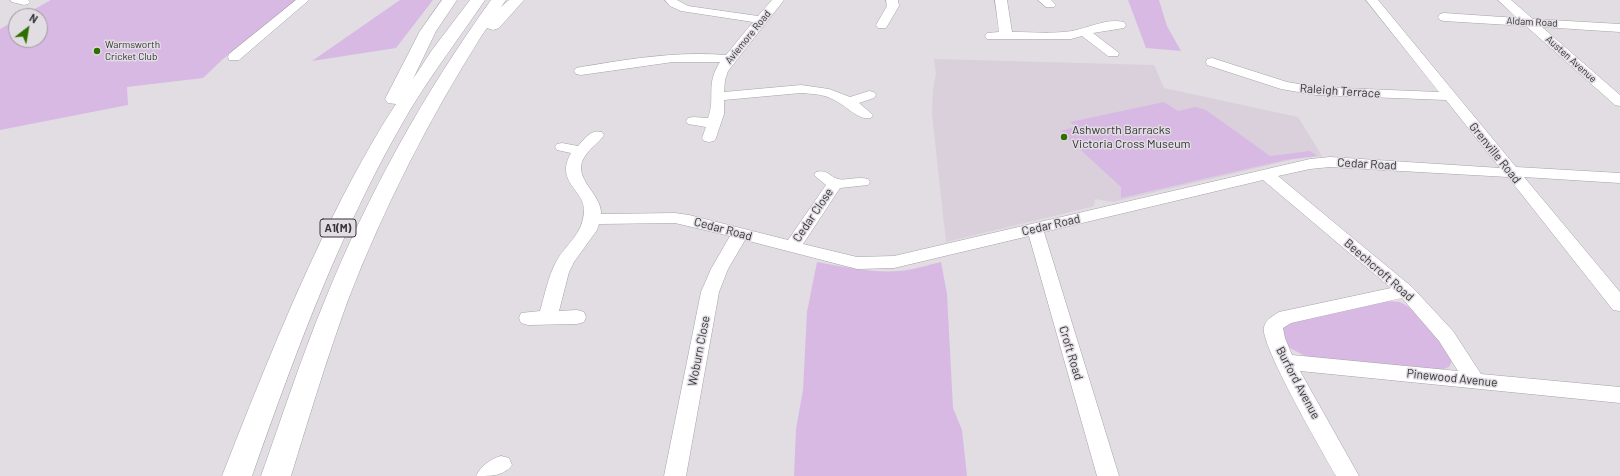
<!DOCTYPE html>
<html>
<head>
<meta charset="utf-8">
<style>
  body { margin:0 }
  #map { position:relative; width:1620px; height:476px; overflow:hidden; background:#e1dde3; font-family:Barlow,sans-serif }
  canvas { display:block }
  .north { position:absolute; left:8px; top:8px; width:40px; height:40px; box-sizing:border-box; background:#e1dde3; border:1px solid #9d9a9e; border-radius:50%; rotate:31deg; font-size:11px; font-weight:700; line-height:16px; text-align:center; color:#363537 }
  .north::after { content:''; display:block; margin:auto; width:14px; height:18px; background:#306e01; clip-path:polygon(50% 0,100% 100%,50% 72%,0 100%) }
</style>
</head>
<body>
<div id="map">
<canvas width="1620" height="476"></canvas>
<div class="north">N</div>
</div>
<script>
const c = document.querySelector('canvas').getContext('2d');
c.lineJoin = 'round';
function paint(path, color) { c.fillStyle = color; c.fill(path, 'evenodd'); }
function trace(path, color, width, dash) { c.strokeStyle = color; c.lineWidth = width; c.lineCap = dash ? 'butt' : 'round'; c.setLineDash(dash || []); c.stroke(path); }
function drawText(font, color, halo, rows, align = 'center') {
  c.font = font + ' Barlow,sans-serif'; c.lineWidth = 3; c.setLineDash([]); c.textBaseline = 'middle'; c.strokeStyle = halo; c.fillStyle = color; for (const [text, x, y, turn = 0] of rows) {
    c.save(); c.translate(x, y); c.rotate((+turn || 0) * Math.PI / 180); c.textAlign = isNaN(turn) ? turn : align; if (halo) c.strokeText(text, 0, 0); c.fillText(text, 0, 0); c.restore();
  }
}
paint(new Path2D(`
  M934 59 1154 65 1164 88 1298 117 1322 156 1295 159 1113 202 1095 199 1094 206 1091 207 946 242 932 114 933 90 936 73Z`), '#d9d0dc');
paint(new Path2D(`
  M51 0H297L223 59 203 78 127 87 128 105 0 130V29L16 20V40H40V16H22Z
  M400 0H433L396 48 312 61Z
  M1128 0H1159L1167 26 1181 51 1146 48Z
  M1164 102 1178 111 1195 107 1206 110 1270 156 1310 151 1317 156 1285 160 1121 198V187L1060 131 1076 127 1070 122Z
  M817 262C844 267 872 273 899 271 913 270 928 265 941 262L947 294 953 408 962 430 967 476H794L796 429 803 390 807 312Z
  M1387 301 1400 302 1418 312 1453 359 1449 367 1438 371 1307 357 1286 346 1281 328 1285 324Z`), '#d8b9e4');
const minor = new Path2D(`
  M10 0H28L30 2 28 4 24 5 12 2Z
  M296 0H309L239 60H229L228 57 229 54Z
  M665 0H677L688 6 758 16 772 0H784L728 71 725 80 724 92 801 85 829 89 850 97 869 91 874 92 876 95 874 98 859 103 873 115 871 118C858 121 845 104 832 99 823 94 812 94 801 93L724 100V114L716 138 714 141 709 142 704 141 702 138 706 127 688 124 686 121 688 118 693 117 708 118C716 97 705 85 720 62H673L581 75 576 74 574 71 576 68 581 67C629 59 677 51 726 55L753 22 681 11 670 6Z
  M886 0H898L899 6 886 28H878L876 25 887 6Z
  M995 0H1007L1012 32C1031 32 1053 34 1072 31 1088 28 1107 18 1124 22L1126 25 1124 28 1093 33 1119 53 1118 56H1108L1082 36 1071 39H987L985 36 987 33 999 32Z
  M1038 0H1051L1056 5 1054 7H1046Z
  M1366 0H1378L1516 167 1620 173V183L1524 177 1620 292V311L1613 310 1508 177 1330 167 1310 169 1278 176 1412 287 1453 331 1481 374 1620 387V403L1300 371 1359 476H1336C1324 455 1259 343 1264 327 1266 319 1273 316 1279 312L1391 288 1263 180 1044 232 1119 476H1097L1029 236 894 268 857 269 745 240 728 269 719 292 686 476H664L701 292 711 269 730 236 675 223 599 224 597 230 574 262 569 272 559 311 577 310 584 312 586 317 584 322 577 324 528 325 521 323 519 318 521 313 540 311C545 294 548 277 556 262 567 242 582 236 584 212 586 190 554 183 571 153L557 150 555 147 557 144 562 143 578 146C585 138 591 129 602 132L604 135C599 143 590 148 585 156 570 178 602 193 601 214L675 213 689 215 788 240 826 185 814 175 816 172C827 169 829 176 838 179 845 181 858 176 868 179L870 182 868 185 840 188 803 244 857 257 894 256 1310 159 1330 157 1500 168 1446 100 1316 95 1281 89 1207 65 1206 62 1207 59 1212 58 1287 82 1316 87 1439 92ZM1402 298 1439 341 1458 371 1292 355 1285 338 1283 328 1291 323Z
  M1498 0H1511L1533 19 1620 24V32L1542 27 1620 95V106L1615 105 1526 26 1444 21 1440 20 1438 17 1440 14 1444 13 1517 18Z
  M501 456 509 458 512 465C504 476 491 476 476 476 481 466 490 459 501 456Z`);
const motorway = new Path2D(`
  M442 0H457L436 31 413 79 432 50 470 0H485C460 37 433 72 410 110 342 225 296 351 252 476H222C259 382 296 288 342 198 359 166 376 134 396 104L388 103 385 99 420 31Z
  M491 0H506L501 7 509 0H524L499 28 493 30 487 28 482 35C429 119 384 207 348 300 327 358 309 417 291 476H261C282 417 301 358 325 300 368 194 424 93 491 0Z`);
trace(minor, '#a5a2a6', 1);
trace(motorway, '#a5a2a6', 1);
paint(minor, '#fff');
paint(motorway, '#fff');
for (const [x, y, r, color] of [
  [97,51,4,"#306e01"],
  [1064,137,4,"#306e01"]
]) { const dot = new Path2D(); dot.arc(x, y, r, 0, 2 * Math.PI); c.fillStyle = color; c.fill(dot); trace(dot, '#e1dde3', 1.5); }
drawText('10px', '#363537', '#e1dde3', [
  ["Aldam Road",1532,22,3],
  ["Aviemore Road",748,37,-51],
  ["Austen Avenue",1571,59,42]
]);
drawText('10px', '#363537', '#e1dde3', [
  ["Warmsworth",105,45],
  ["Cricket Club",105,57]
], 'left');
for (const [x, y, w] of [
  [338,228,36]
]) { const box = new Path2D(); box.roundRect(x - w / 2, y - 9, w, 18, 3); c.fillStyle = '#e1dde3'; c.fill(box); trace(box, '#363537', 1); }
drawText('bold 11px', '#363537', null, [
  ["A1(M)",338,228]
]);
drawText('12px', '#363537', '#e1dde3', [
  ["Raleigh Terrace",1340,91,4],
  ["Grenville Road",1495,153,51],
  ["Cedar Road",1367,164,3],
  ["Cedar Close",813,215,-56],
  ["Cedar Road",1051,225,-13],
  ["Cedar Road",723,229,15],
  ["Beechcroft Road",1379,270,41],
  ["Woburn Close",699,351,-79],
  ["Croft Road",1071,353,73],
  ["Pinewood Avenue",1452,378,6],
  ["Burford Avenue",1298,383,62]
]);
drawText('12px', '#363537', '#e1dde3', [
  ["Ashworth Barracks",1072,130],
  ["Victoria Cross Museum",1072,144]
], 'left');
</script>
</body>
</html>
